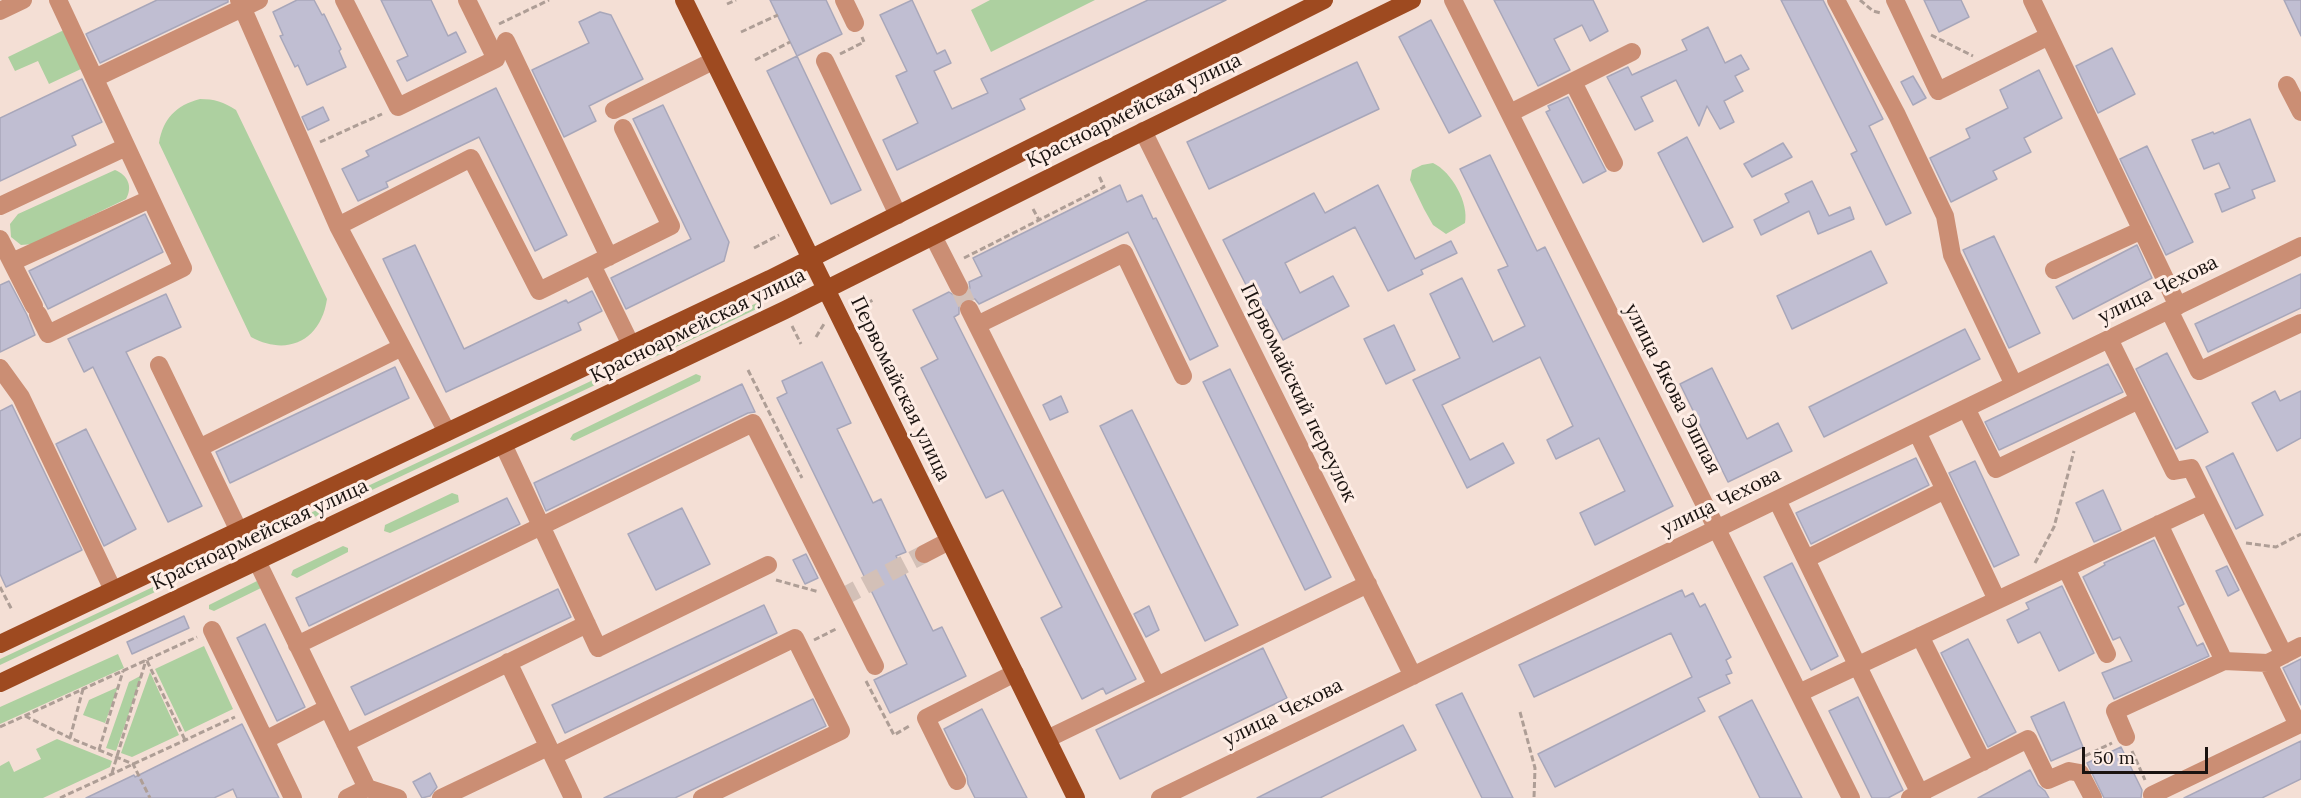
<!DOCTYPE html>
<html>
<head>
<meta charset="utf-8">
<style>
  body { margin:0 }
  #map { position:relative; width:2301px; height:798px; overflow:hidden; background:#f4dfd5; font-family:Lora,serif }
  canvas { display:block }
  .scale { position:absolute; left:2082px; top:747px; width:126px; height:27px; box-sizing:border-box; border:3px solid #1a1310; border-top:0; padding-left:8px; font-size:18px; line-height:21px; white-space:nowrap; color:#1a1310; -webkit-text-stroke:4px #feede5; paint-order:stroke }
</style>
</head>
<body>
<div id="map">
<canvas width="2301" height="798"></canvas>
<div class="scale">50 m</div>
</div>
<script>
const c = document.querySelector('canvas').getContext('2d');
c.lineJoin = 'round';
function paint(path, color) { c.fillStyle = color; c.fill(path, 'evenodd'); }
function trace(path, color, width, dash) { c.strokeStyle = color; c.lineWidth = width; c.lineCap = dash ? 'butt' : 'round'; c.setLineDash(dash || []); c.stroke(path); }
function drawText(font, color, halo, rows, align = 'center') {
  c.font = font + ' Lora,serif'; c.lineWidth = 6; c.setLineDash([]); c.textBaseline = 'middle'; c.strokeStyle = halo; c.fillStyle = color; for (const [text, x, y, turn = 0] of rows) {
    c.save(); c.translate(x, y); c.rotate((+turn || 0) * Math.PI / 180); c.textAlign = isNaN(turn) ? turn : align; if (halo) c.strokeText(text, 0, 0); c.fillText(text, 0, 0); c.restore();
  }
}
paint(new Path2D(`
  M990 0H1095L991 52 971 10Z
  M64 30 81 69 49 84 38 61 15 71 8 57Z
  M200 99C214 99 224 102 236 110L327 299C321 340 288 357 251 337L159 143C163 119 176 105 200 99Z
  M1433 163C1452 172 1469 203 1465 223L1446 234 1433 225 1424 209 1410 180 1412 170 1422 165Z
  M115 170C128 175 133 187 126 199L33 244 21 245 11 237 10 224 18 214Z
  M761 301 763 306 0 665V659Z
  M696 374 701 376 700 381 574 441 570 439 573 434Z
  M452 493 458 495 459 502 390 533 384 531 385 525Z
  M343 546 348 548V552L297 578 291 575 293 570Z
  M257 581 261 588 214 611 209 609V605Z
  M204 646 233 709 185 732 155 669Z
  M118 654 124 668 0 724V707Z
  M150 672 179 735 132 757 121 753Z
  M142 675 116 751 106 748 129 682Z
  M118 687 105 723 83 715 89 700Z
  M57 739 112 761 110 767 43 798H0V766L9 761 14 772 41 759 36 749Z`), '#add0a0');
const building = new Path2D(`
  M157 0H228V2L100 63 86 34Z
  M297 0H314L322 15 324 14 341 49 339 51 346 67 307 85 298 65 295 67 280 36 283 35 273 12Z
  M381 0H431L448 36 456 32 466 52 407 81 397 61 408 56Z
  M770 0H826L842 34 797 56Z
  M912 0 937 54 945 50 951 63 934 71 952 109 988 93 981 79 1148 0H1226L1020 99 1025 109 897 170 883 140 918 123 896 76 907 71 880 15Z
  M1494 0H1593L1608 31 1590 41 1582 25 1554 39 1570 70 1538 86Z
  M1781 0H1823L1883 119 1869 126 1911 213 1886 225 1851 154 1857 151Z
  M1924 0H1961L1969 17 1939 32Z
  M2284 0H2301V36Z
  M600 12 611 15 643 79 589 106 596 121 564 137 532 70 589 43 579 22Z
  M1431 20 1481 116 1449 133 1399 37Z
  M1708 27 1725 63 1741 55 1749 69 1735 76 1743 91 1724 101 1734 122 1720 129 1707 106 1699 126 1676 80 1641 97 1653 121 1635 130 1607 77 1628 67 1632 75 1687 50 1682 40Z
  M2112 48 2135 94 2098 113 2076 66Z
  M797 56 861 190 831 204 767 71Z
  M1357 62 1379 109 1209 189 1187 142Z
  M2039 70 2062 118 2024 138 2031 152 1993 171 1997 179 1951 202 1930 158 1970 138 1966 129 2008 108 2000 90Z
  M1913 76 1926 98 1913 105 1901 82Z
  M82 79 102 122 72 136 76 145 0 181V118Z
  M496 88 567 235 535 251 479 137 386 182 388 187 358 201 342 169 369 156 366 151Z
  M1568 97 1606 171 1583 183 1546 112 1550 110 1548 106Z
  M663 105 729 242 724 261 626 309 611 278 691 239 633 119Z
  M323 107 329 120 308 130 302 117Z
  M2250 119 2275 181 2252 190 2255 198 2222 212 2215 194 2230 188 2219 163 2204 169 2192 140 2213 132 2214 134Z
  M1687 137 1733 227 1703 242 1658 153Z
  M1783 143 1792 157 1752 177 1744 164Z
  M2147 146 2193 242 2166 255 2120 159Z
  M1490 155 1537 251 1545 247 1673 506 1595 545 1580 513 1625 491 1599 438 1556 459 1547 440 1573 426 1540 357 1442 405 1470 460 1503 443 1514 463 1467 488 1413 380 1460 358 1430 294 1462 278 1493 342 1525 326 1498 270 1508 266 1460 169Z
  M1812 181 1829 216 1850 207 1854 219 1818 234 1809 211 1761 235 1754 220 1789 202 1785 194Z
  M1120 185 1127 202 1142 195 1153 219 1156 218 1218 346 1190 360 1128 232 979 304 975 299H965L959 303V314L954 317 1136 679 1106 694 1103 688 1082 699 1041 618 1062 607 1003 490 986 498 921 368 938 359 913 310 949 292 958 298 965 297 970 288 969 282 982 276 973 258Z
  M1378 185 1415 259 1451 241 1457 253 1421 270 1423 274 1388 291 1355 227 1285 263 1300 293 1333 276 1349 306 1283 340 1267 310 1261 314 1223 240 1314 193 1325 213Z
  M145 214 163 252 48 309 29 271Z
  M1994 236 2040 333 2009 348 1963 250Z
  M415 245 464 349 566 300 568 303 592 291 602 311 578 323 581 330 446 392 383 259Z
  M2137 245 2152 278 2073 319 2056 287Z
  M1871 251 1887 283 1792 329 1777 296Z
  M2301 274V308L2208 352 2195 324Z
  M9 281 27 315 35 335 0 352V285Z
  M166 294 181 327 126 352 202 506 168 522 93 367 84 372 68 339Z
  M1394 325 1415 370 1386 384 1364 339Z
  M1965 329 1980 359 1824 437 1809 407Z
  M2167 353 2208 432 2176 449 2136 369Z
  M822 362 851 423 837 429 873 503 881 499 906 552 896 556 933 631 942 627 966 676 890 713 874 680 907 664 777 398 787 393 782 381Z
  M2108 364 2123 392 1999 450 1985 422Z
  M395 367 409 398 230 483 216 452Z
  M1712 368 1747 439 1778 423 1792 451 1728 482 1680 384Z
  M1230 369 1331 577 1305 590 1203 382Z
  M742 384 755 412 748 413 546 511 534 483Z
  M2275 391 2280 401 2301 391V438L2277 451 2252 403Z
  M1061 396 1068 412 1050 420 1043 405Z
  M12 405 82 550 6 587 0 574V411Z
  M1132 410 1238 625 1205 641 1100 426Z
  M86 429 136 529 104 546 56 444Z
  M2233 453 2263 515 2236 529 2206 467Z
  M1916 458 1929 485 1811 544 1796 513Z
  M1975 461 2019 555 1994 567 1949 473Z
  M2103 490 2121 530 2094 542 2076 503Z
  M507 498 520 524 309 626 296 598Z
  M682 508 710 564 656 590 628 534Z
  M2154 540 2184 604 2178 607 2197 646 2203 643 2209 656 2114 699 2102 673 2132 661 2120 637 2113 640 2083 577 2105 565 2104 563Z
  M806 554 818 578 805 584 793 560Z
  M1792 563 1838 656 1811 670 1764 577Z
  M2227 566 2239 590 2228 596 2216 571Z
  M2062 586 2094 653 2059 671 2040 632 2018 643 2007 620 2029 609 2026 603Z
  M558 589 571 617 365 715 351 687Z
  M1682 590 1685 597 1693 593 1700 607 1705 604 1731 657 1726 660 1732 673 1726 675 1730 683 1698 698 1705 711 1555 787 1538 754 1692 677 1671 633 1534 697 1519 665Z
  M764 605 777 633 565 733 552 705Z
  M1149 606 1159 630 1146 637 1134 614Z
  M184 616 189 628 132 654 127 642Z
  M265 624 305 707 277 721 237 638Z
  M1968 639 2016 732 1988 747 1941 653Z
  M1263 648 1287 698 1120 779 1096 730Z
  M2301 659V705L2283 668Z
  M1462 693 1513 798H1482L1436 705Z
  M1858 697 1903 790 1888 798H1872L1829 711Z
  M813 699 826 726 675 798H604Z
  M1752 700 1802 798H1760L1736 750 1719 717Z
  M2064 702 2083 747 2051 761 2031 717Z
  M982 709 1027 798H975L968 784 967 776 944 729Z
  M242 724 279 798H237L233 789 214 798H86L134 775 135 777Z
  M1403 725 1416 750 1320 798H1257Z
  M2301 741V779L2262 798H2184Z
  M2121 747 2142 790 2141 798H2104L2087 763Z
  M2030 770 2038 785 2045 791 2049 798H1978Z
  M430 773 437 787 430 796 422 798 413 782Z`);
paint(building, '#c0bed2');
trace(building, '#a8a7ba', 1.5);
trace(new Path2D(`
  M959 287 969 309
  M841 598 924 554`), '#d3c0b7', 18, [18, 9]);
trace(new Path2D(`
  M1860 0 1873 11 1881 13
  M727 4 736 0
  M499 24 549 0
  M741 32 778 15
  M1931 35 1973 56
  M840 54 864 42 862 37
  M755 60 790 42
  M320 142 382 114
  M1033 209 1039 220
  M754 248 779 235
  M964 258 1104 187 1099 176
  M859 307 873 300
  M792 326 801 344
  M816 337 824 324
  M748 370 802 478
  M2246 543 2276 547 2301 534
  M2035 563 2054 527 2074 451
  M776 580 819 592
  M0 587 12 610
  M814 640 838 628
  M147 661 185 740
  M866 681 894 735 911 725
  M1520 712 1535 768 1534 798
  M25 716 70 738 133 764 150 798
  M0 727 197 637
  M70 738 83 689
  M99 750 123 671
  M2132 751 2145 780
  M2085 756 2112 743
  M112 773 146 660
  M60 798 235 717`), '#ae9e96', 3, [6, 3]);
trace(new Path2D(`
  M239 0 338 226
  M344 0 398 107 496 59 467 0
  M844 0 855 23
  M1453 0 1851 798
  M1836 0 1897 115 1945 216 1952 255 2014 385
  M1895 0 1938 91 2049 36
  M2032 0 2178 306
  M0 11 23 0
  M506 41 609 257
  M825 61 898 215
  M95 78 259 0
  M1573 82 1614 163
  M2287 85 2301 112
  M614 110 713 61
  M1510 113 1632 52
  M623 128 671 226 592 265 631 345
  M1143 131 1413 676
  M0 206 126 147
  M933 236 959 287
  M0 239 34 306
  M12 262 150 199
  M2054 270 2142 230
  M969 309 1157 686
  M2169 310 2199 371 2301 323
  M38 314 48 334 183 268 58 0
  M977 325 1124 253 1183 376
  M2109 339 2139 400
  M159 365 239 531
  M0 368 21 397 113 590
  M1966 408 1996 469 2139 400 2174 471 2191 468 2284 655
  M447 432 338 226 471 158 539 291 592 265
  M503 444 598 648 768 565
  M199 448 402 347
  M1945 490 1997 600
  M1777 500 1922 798
  M2159 524 2224 661
  M924 554 949 541
  M1806 559 1945 490 1917 432
  M257 561 367 788
  M2066 568 2107 654
  M212 630 293 798
  M1920 636 1983 762
  M297 645 753 423 875 666
  M508 662 573 798
  M1799 693 2207 502
  M2126 737 2115 711 2224 661 2268 663 2301 646
  M1047 739 1368 584
  M265 740 328 708
  M345 743 587 624
  M553 756 795 638 841 731 702 798
  M957 781 926 718 1015 673
  M2152 795 2298 725 2268 663
  M347 798 367 788 398 798
  M441 798 548 747
  M1160 798 2301 246
  M1910 798 2028 739 2048 780 2069 771 2080 773 2093 798`), '#cb8e74', 18);
trace(new Path2D(`
  M684 0 1076 798
  M0 644 770 279 1324 0
  M0 683 785 310 1093 156 1412 0`), '#9e4a20', 18);
drawText('20px', '#1a1310', '#feede5', [
  ["Красноармейская улица",1134,111,-26],
  ["улица Чехова",2158,290,-26],
  ["Красноармейская улица",698,326,-26],
  ["Первомайская улица",900,389,64],
  ["улица Якова Эшпая",1672,389,63],
  ["Первомайский переулок",1298,393,64],
  ["улица Чехова",1721,502,-26],
  ["Красноармейская улица",260,535,-25],
  ["улица Чехова",1283,713,-26]
]);
</script>
</body>
</html>
